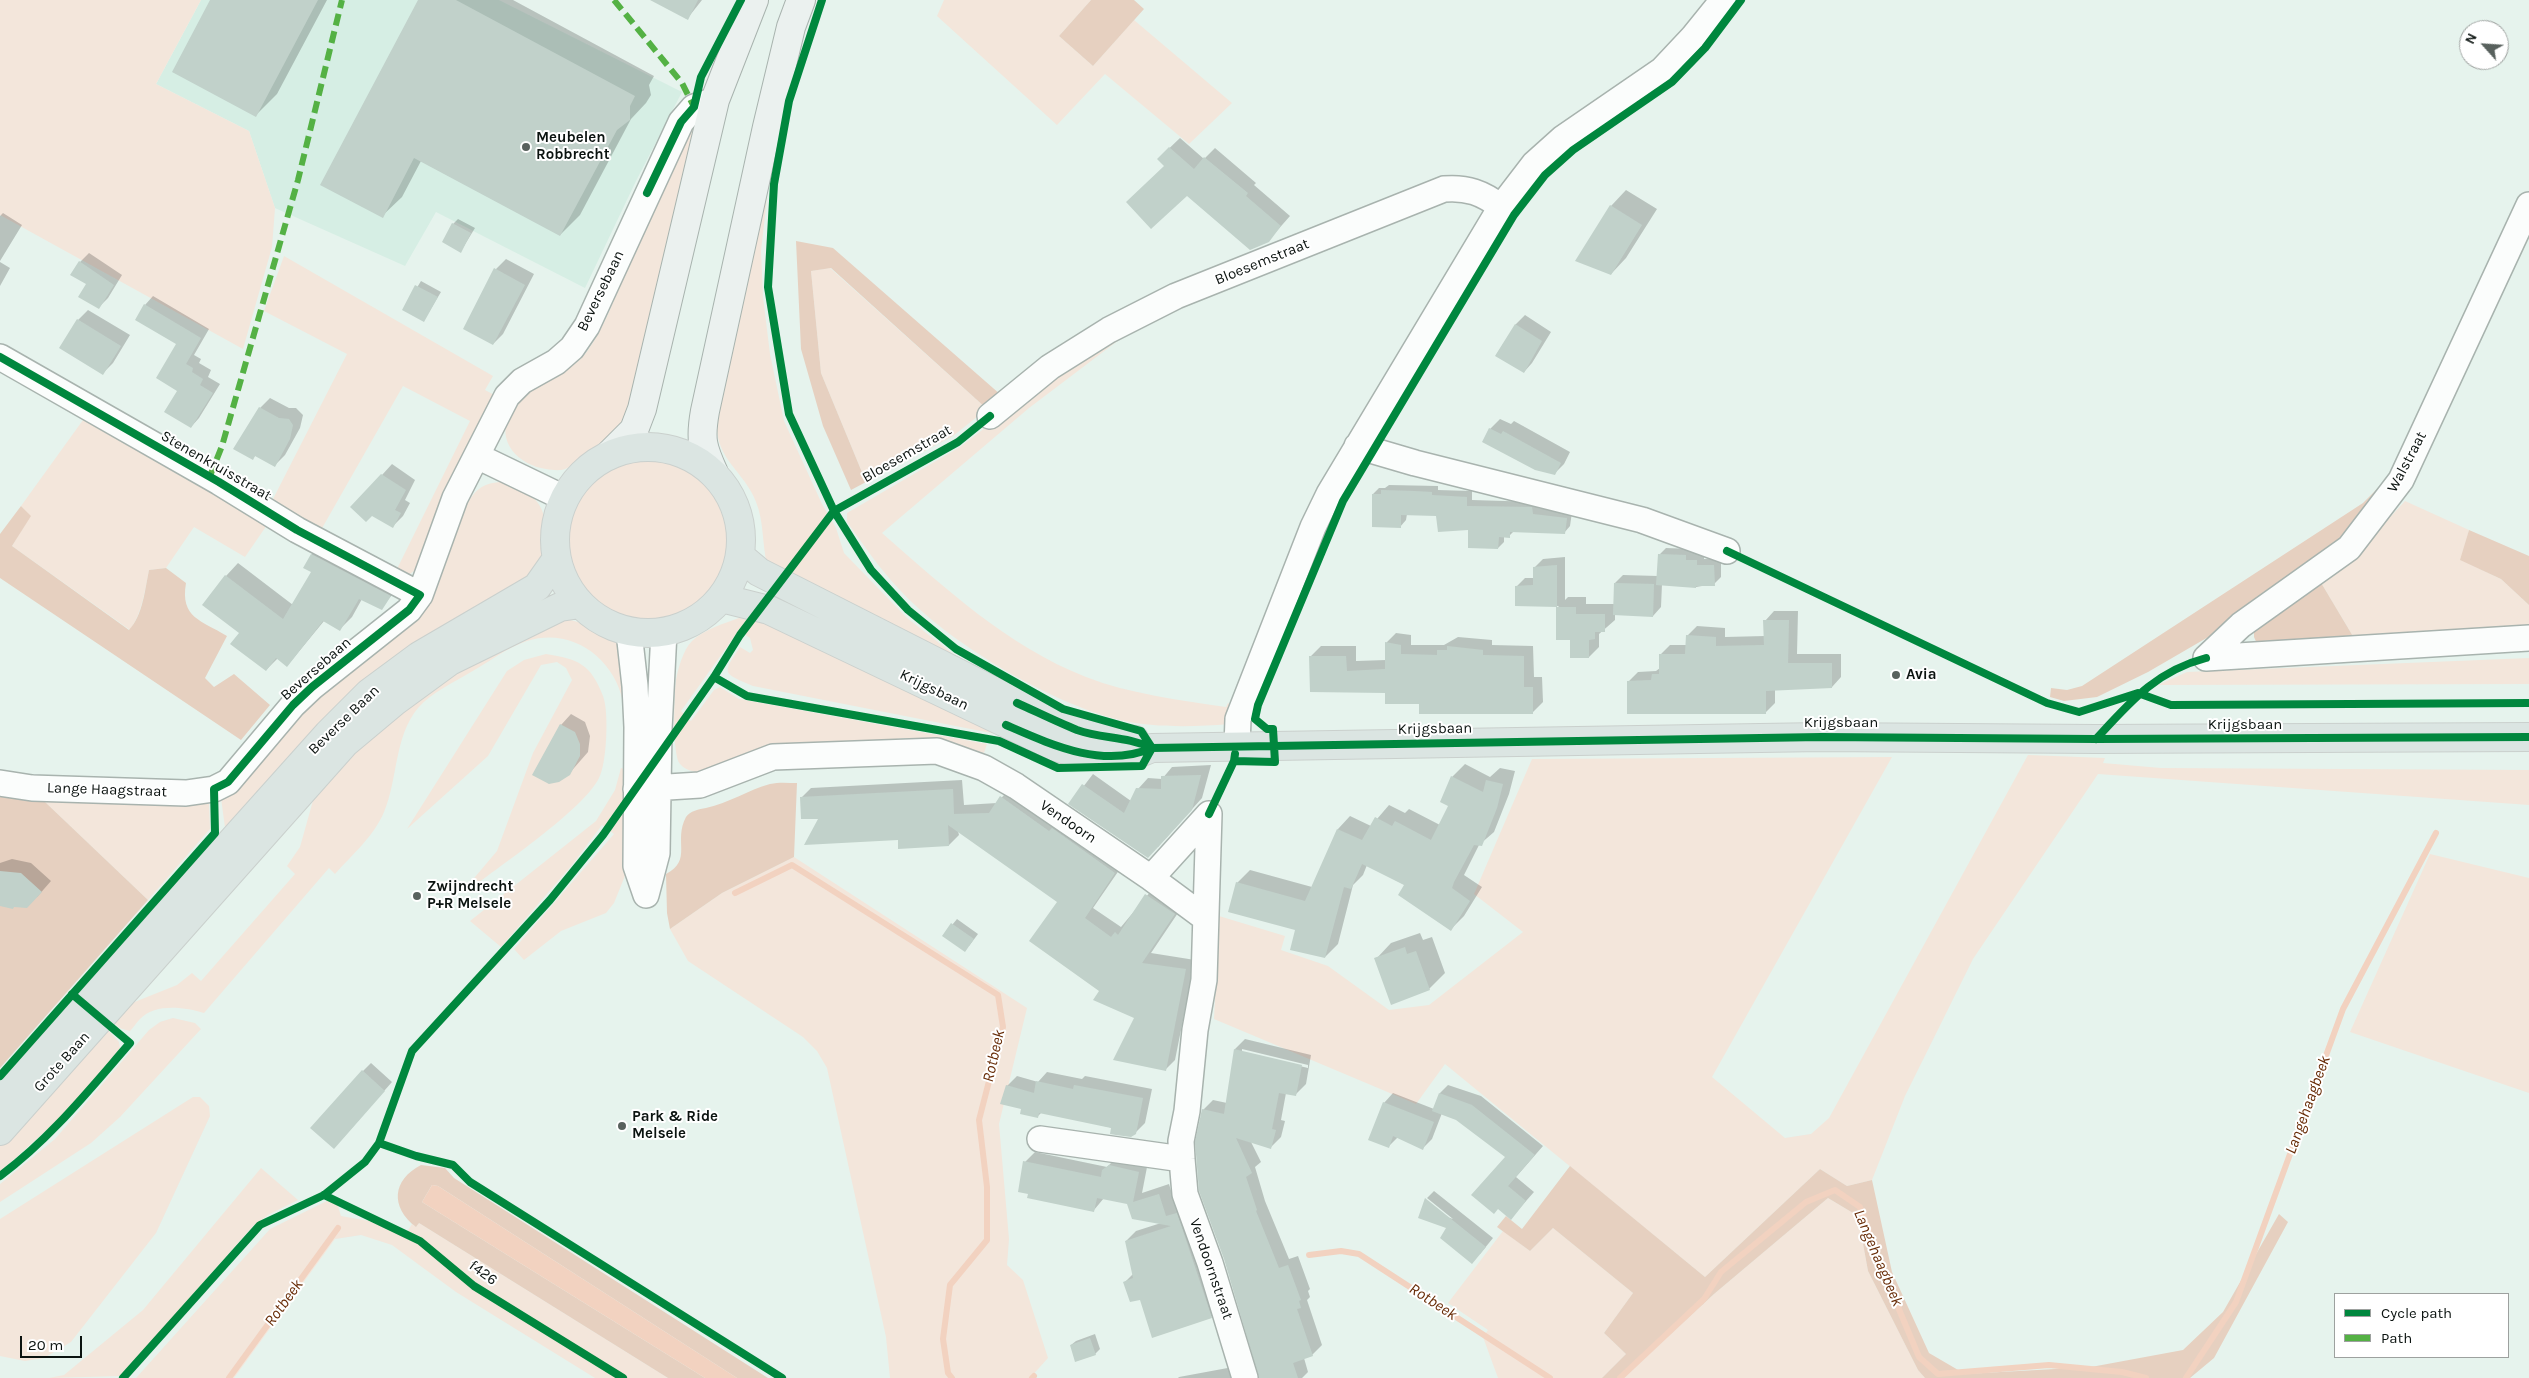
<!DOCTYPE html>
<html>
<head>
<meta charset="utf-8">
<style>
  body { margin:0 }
  #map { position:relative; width:2529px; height:1378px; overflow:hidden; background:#e6f3ed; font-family:Karla,sans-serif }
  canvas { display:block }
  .legend { position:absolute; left:2334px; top:1293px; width:175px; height:65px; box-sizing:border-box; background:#fff; border:1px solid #9da19f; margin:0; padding:6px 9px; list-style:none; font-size:15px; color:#0b1310 }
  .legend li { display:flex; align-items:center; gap:10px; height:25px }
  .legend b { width:25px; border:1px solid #9da19f }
  .north { position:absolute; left:2459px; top:20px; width:50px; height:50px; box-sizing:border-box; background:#fff; border:1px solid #9da19f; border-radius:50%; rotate:296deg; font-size:14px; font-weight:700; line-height:20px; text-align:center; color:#0b1310 }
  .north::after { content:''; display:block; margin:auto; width:18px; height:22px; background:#58615d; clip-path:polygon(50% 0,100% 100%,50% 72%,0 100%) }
  .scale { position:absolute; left:20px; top:1336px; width:62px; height:22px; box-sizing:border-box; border:2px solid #0b1310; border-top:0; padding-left:6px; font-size:15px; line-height:18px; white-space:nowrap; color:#0b1310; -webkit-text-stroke:4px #fff; paint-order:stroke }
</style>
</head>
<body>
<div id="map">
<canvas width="2529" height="1378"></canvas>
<ul class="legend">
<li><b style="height:6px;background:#00873e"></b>Cycle path</li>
<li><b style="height:6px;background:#54b144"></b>Path</li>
</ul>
<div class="north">N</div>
<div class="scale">20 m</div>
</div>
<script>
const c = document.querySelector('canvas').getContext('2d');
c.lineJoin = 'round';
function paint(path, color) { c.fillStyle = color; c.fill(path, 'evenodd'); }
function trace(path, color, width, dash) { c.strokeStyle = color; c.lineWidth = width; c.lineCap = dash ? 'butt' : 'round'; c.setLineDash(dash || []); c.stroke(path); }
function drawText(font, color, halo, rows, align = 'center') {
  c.font = font + ' Karla,sans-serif'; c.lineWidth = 4; c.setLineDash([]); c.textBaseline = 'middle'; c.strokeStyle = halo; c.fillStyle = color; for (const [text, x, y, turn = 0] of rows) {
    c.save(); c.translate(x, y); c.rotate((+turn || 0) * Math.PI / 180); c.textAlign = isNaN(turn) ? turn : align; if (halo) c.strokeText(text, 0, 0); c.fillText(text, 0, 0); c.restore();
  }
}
paint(new Path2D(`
  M201 0H499L682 92 636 181 585 288 436 212 405 266 275 208 249 131 156 84Z`), '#d6eee4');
paint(new Path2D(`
  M0 0H201L156 84 249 131 275 208 272 247 243 349 0 215Z
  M944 0H1091L1059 36 1093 66 1134 20 1232 103 1189 144 1105 74 1057 125 937 16Z
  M695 123H701L629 422C613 436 585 461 565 469 560 471 552 470 546 469 519 465 495 442 510 413 527 381 568 379 588 350 605 326 615 297 626 271 648 221 669 171 695 123Z
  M763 197 767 198 761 251 763 297 770 354 784 421 822 504 836 528 844 553 907 618 952 653 988 675 767 564C762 544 764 521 756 502 745 472 715 459 717 423Z
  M284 256 493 376 485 390 498 397 418 568 410 574 396 571 470 421 403 386 321 530 272 501 347 354 264 311Z
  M830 268 987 409 953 436 866 482 821 373 811 271Z
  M1132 330 1029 408 882 533C944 587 1007 646 1086 677 1130 694 1179 700 1226 707L1228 703 1234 707 1229 724C1195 727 1154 728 1120 720 1048 702 947 642 898 588 879 568 863 544 847 522V513L960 447 1070 363Z
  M83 420 267 525 245 557 194 527 166 568 149 570C145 590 142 613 130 630L12 546 30 516 21 506Z
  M568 540a80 80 0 1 1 160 0a80 80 0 1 1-160 0Z
  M504 482C512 486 522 489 529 494 553 511 547 547 539 570L226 835 221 798C244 772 267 746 291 722 308 704 329 688 348 672 373 650 409 634 427 607 447 578 455 507 479 489 486 483 496 482 504 482Z
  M2405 501 2469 530 2461 560 2501 579 2529 605V626L2354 638 2320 581 2358 552Z
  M556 618C576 619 618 632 624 655 628 669 627 686 629 701L623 702C614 658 572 627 527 641 508 647 489 662 471 672 453 683 432 692 418 708 394 737 398 779 384 812 374 836 352 855 335 874L329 868 204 1013C185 1007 155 1003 140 1019 136 1023 134 1027 130 1031 122 1029 116 1028 113 1020L127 1005 177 985 192 973 201 981 295 874 287 866 300 847 314 797 335 767 423 690Z
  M739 618 775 626 999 729 996 734 753 686C723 673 721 675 740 647L750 653 753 650 750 638 739 630 681 711 691 721 714 690 720 687 739 699 987 744 984 753 936 740 908 738 862 742 708 774C698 772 687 772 680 764 672 755 674 694 676 680 678 669 683 650 692 641 703 630 725 623 739 618Z
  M546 654C578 659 591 664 603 696 609 711 607 763 599 778 584 809 500 866 470 889L464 890 497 851 533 753 572 680 566 668 557 662 541 665 488 756 407 829 507 671 524 660Z
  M2529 658V684L2158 685 2187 672Z
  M2028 755 2105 758 2103 763 2161 768 2529 770V805L2098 774 1973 959 1905 1096 1872 1180 1847 1186 1820 1169 1705 1277 1445 1064 1416 1104 1214 1019 1219 916 1285 936 1281 950 1328 966 1389 1010 1429 1005 1523 932 1474 894 1532 759 1892 757 1712 1077 1785 1138 1811 1134 1829 1118Z
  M621 768 629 771 631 861 614 903 606 913 561 931 524 960 514 949 614 834 602 825 572 865 501 947 470 921 596 821 615 790Z
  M44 801 209 804 210 829 148 900Z
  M2430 854 2529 878V1093L2350 1032Z
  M794 857 1027 1008 999 1124 1009 1239 1007 1265 1023 1280 1048 1358 1030 1378H890L886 1337 827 1068 817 1051 803 1037 688 961 670 929 722 893Z
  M173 1018 195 1023 201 1029 120 1117 91 1143 0 1202V1184L55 1139 149 1030 160 1022Z
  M106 1028 119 1042 120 1049 62 1116 0 1172V1145Z
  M193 1097H200L209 1106 210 1116 156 1233 71 1342 44 1358 25 1361 0 1356V1219Z
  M261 1168 298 1200 268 1215 253 1226 121 1376 49 1378 64 1375 143 1310Z
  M335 1197 341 1216 369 1221 405 1235 412 1224 416 1227 419 1223 668 1378H595L456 1292 392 1245 361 1235 335 1239 234 1378H136L270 1229Z
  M1828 1198 1858 1216 1868 1271 1918 1370 1925 1378H1623L1714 1294Z
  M1553 1228 1633 1293 1604 1333 1626 1354 1602 1378H1498L1483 1337 1488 1330 1448 1303 1503 1231 1530 1251Z`), '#f3e6db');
paint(new Path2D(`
  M1091 0H1134L1144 9 1093 66 1059 36Z
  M796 241 833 248 1001 395 987 409 831 268 811 271 821 373 866 482 851 490 823 426 801 349Z
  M2384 482V494L2350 534 2210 636 2148 672 2097 697 2064 701 2050 697 2051 688 2067 690 2082 686 2363 503Z
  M21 506 31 516 12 546 129 630C143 615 145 589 149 570L166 568 186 583C180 618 201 620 227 636L205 678 214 687 234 674 270 705 241 740 0 578V534Z
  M2469 530 2529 556V605L2501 579 2460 560Z
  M2320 581 2354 638 2258 646 2254 637V629Z
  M797 783 794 857 722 893 670 929 667 913 666 874C693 860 673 841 686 817 690 811 699 809 706 808 729 803 748 790 770 784 779 782 788 783 797 783Z
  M0 793 44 801 148 900 0 1068Z
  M421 1165 445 1168 454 1178 768 1378H737L438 1186 432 1185 422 1202 705 1378H668L419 1223 416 1227C390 1207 392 1180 421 1165Z
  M1570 1166 1705 1277 1820 1169 1847 1186 1872 1180 1892 1272 1929 1353 1965 1374 2091 1367 2183 1350 2223 1312 2279 1214 2288 1222 2214 1358 2190 1378H1925L1918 1370 1868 1271 1858 1216 1828 1198 1714 1294 1623 1378H1602L1626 1354 1604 1333 1633 1293 1553 1228 1530 1251 1497 1227 1506 1216 1522 1229Z`), '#e6d0c0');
paint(new Path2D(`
  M432 1185 438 1186 737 1378H705L422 1202Z`), '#f2d2c0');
paint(new Path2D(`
  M212 0H327L277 94 256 115Z
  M420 0H513L654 76 649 85 651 95 646 103 631 119 580 215 560 235 421 161 402 197 382 216Z
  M654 0H702L687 19Z
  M1180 138 1204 159 1215 148 1256 183 1254 185 1290 216 1268 241 1158 159Z
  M1626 190 1657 209 1626 258 1611 274V206Z
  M3 213 22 225 0 261V216Z
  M458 219 475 228 461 251 453 224Z
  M89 253 122 275 108 298 99 307 80 262Z
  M506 259 534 274 503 334 493 344 496 269Z
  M0 262 10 268 0 286Z
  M421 281 441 292 424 320 404 309Z
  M153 296 209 329 194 355 201 359 199 363 211 370 208 377 220 384 199 418 191 427 179 390 177 344 145 305Z
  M88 310 130 335 113 363 103 373 78 320Z
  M1525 315 1551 332 1532 363 1524 372 1496 355 1516 324Z
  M270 398 289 408H296L303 415 300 428 285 455 275 465 256 455 253 458 260 408Z
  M1500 419 1511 424 1514 421 1570 452 1564 464 1554 474 1490 429Z
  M392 464 415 480 405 500 410 503 403 516 393 526 382 475Z
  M1389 485 1438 486V490L1472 491V500L1538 502V508L1572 512 1570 526 1564 533 1514 531 1509 536H1504V542L1498 548 1469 529 1437 515 1407 514 1406 520 1400 527 1373 494 1379 488H1385Z
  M324 542 402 583 381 608 362 599 352 617 340 629 324 621 287 666 278 658 266 670 241 632 226 576 238 563 293 605 313 572 305 568 312 554Z
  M1666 548 1693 549V553H1704V559L1721 558V577L1714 584 1696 587 1662 584 1661 607 1653 616 1615 614V620L1599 634V647L1589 657 1572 638 1557 608 1559 606 1516 605V587L1525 578H1535V567L1543 559 1565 557V600L1568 597H1586V604H1614L1615 583 1623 575 1658 576 1659 555Z
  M1774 611H1798L1797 654H1841V677L1832 687 1775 689V703L1765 713 1628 682 1638 672 1656 671 1660 668V655L1670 645H1686L1687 636 1697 626 1725 628V637L1765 636V621Z
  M1396 633 1411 635V645H1444L1458 637 1492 640V645L1533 646 1534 677H1542L1543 702 1533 712 1420 703 1386 691 1311 656 1321 646H1356V661L1386 660V643Z
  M571 714 585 722 590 736 588 752 567 776 534 775 561 725Z
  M1465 764 1490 777 1500 768 1515 771 1509 794 1494 832 1479 845 1464 875 1482 887 1464 916 1451 929 1405 885 1367 865 1363 875 1353 885 1338 944 1325 957 1297 929 1237 883 1250 870 1312 887 1338 829 1350 816 1371 826 1389 805 1405 813 1409 809 1440 825 1450 805 1452 777Z
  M1211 765 1202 798 1158 847 1070 804 1093 774 1131 801 1138 789 1148 778 1162 779 1172 767Z
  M962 780 964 805 997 803 1011 787 1124 863 1093 908 1121 927 1156 885 1184 904 1151 953 1195 960 1175 1060 1165 1070 1135 1018 1100 991 1059 902 958 831 959 835 949 845 899 839 820 818 801 798 811 788Z
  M12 859 31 863 51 881 37 897 0 905V863Z
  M957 919 978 934 969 946 943 936Z
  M1420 933 1423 940 1432 937 1445 973 1429 989 1376 959 1391 943Z
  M1245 1039 1311 1055 1306 1084 1296 1094 1286 1093 1281 1120 1285 1121 1281 1137 1271 1147 1251 1142 1261 1162 1255 1167 1265 1201 1289 1259 1298 1256 1310 1289 1308 1291 1310 1297 1307 1300 1322 1345 1312 1355 1304 1358 1308 1372 1302 1378H1260L1203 1110 1213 1100 1227 1103 1235 1049ZM1242 1049 1308 1065V1068L1242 1052Z
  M371 1063 392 1082 342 1139 363 1071Z
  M1047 1072 1082 1079 1085 1076 1152 1089 1145 1123 1135 1133 1042 1112 1037 1117 1022 1108 1007 1086 1017 1076 1038 1082Z
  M1448 1085 1481 1096 1543 1146 1516 1177 1534 1192 1511 1218 1498 1208 1506 1157 1457 1118 1442 1113 1432 1139 1423 1148 1398 1137 1389 1146 1384 1103 1393 1093 1434 1109 1440 1093Z
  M1035 1152 1107 1167 1114 1160 1148 1162 1142 1193 1169 1184 1176 1207 1187 1204 1221 1307 1211 1317 1140 1298 1125 1282 1133 1274 1126 1241 1136 1231 1161 1223 1128 1203 1104 1198 1094 1210 1025 1162Z
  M1434 1191 1493 1238 1480 1254 1448 1228 1447 1217 1453 1219 1427 1198Z
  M1095 1334 1100 1349 1095 1354 1071 1345 1076 1341Z
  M1233 1367 1235 1378H1178L1179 1377Z`), '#0003');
trace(new Path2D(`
  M735 893 792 865 998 995 1003 1027 979 1120 987 1187V1240L950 1285 943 1339 948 1373 952 1378
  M1309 1255 1341 1251 1359 1254 1550 1378
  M229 1378 338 1228
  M1032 1378 1034 1376
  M1620 1378 1704 1299 1721 1272 1806 1202 1835 1190 1860 1207 1885 1276 1919 1357 1938 1374 2049 1365 2122 1372 2146 1378
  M2186 1378 2236 1302 2343 1009 2436 833`), '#f2d2c0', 6);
paint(new Path2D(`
  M210 0H318L256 117 172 72Z
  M418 0H456L635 96 630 106V120L617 130 560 236 414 158 383 218 320 185Z
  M650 0H698L688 20Z
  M1169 147 1194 169 1204 157 1248 193 1246 196 1281 226 1269 242 1250 250 1187 196 1151 229 1126 202 1164 166 1157 159Z
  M1610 205 1642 225 1611 275 1575 261Z
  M452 223 471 233 461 253 442 242Z
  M79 261 114 285 99 309 78 297 86 284 70 275Z
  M494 268 525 285 493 345 463 329Z
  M415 285 438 297 424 322 402 310Z
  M144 304 201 338 186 364 193 368 192 372 203 379 200 385 213 393 191 428 164 412 177 391 156 378 176 344 135 320Z
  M77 319 121 346 103 375 59 348Z
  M1515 324 1542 341 1524 373 1495 356Z
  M259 407 279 418 289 419 293 425 290 439 275 467 255 456 253 460 233 449Z
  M1489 428 1501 434 1503 431 1561 463 1555 475 1535 470 1482 442Z
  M381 474 406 490 395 510 401 513 393 528 372 516 366 522 350 507Z
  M1381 490 1414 491 1432 492V495L1467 497V506L1532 507 1533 514 1567 518 1565 534 1510 532V538L1499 537 1498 549 1468 548V530L1438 532 1436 516 1401 515V528L1372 527V494H1381Z
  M311 554 391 596 382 610 359 599 340 631 323 621 287 667 276 658 266 671 230 644 239 633 202 605 225 575 283 619 311 572 303 568Z
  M1658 554 1686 555V560H1697V565H1714L1715 586H1696V588L1656 585Z
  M1557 565V607L1515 606V586L1533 585V567Z
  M1614 583 1654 584 1653 617 1613 615Z
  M1556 607H1576V614H1605V632H1595V639L1589 640V658H1570V640H1556Z
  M1763 620H1789L1788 663H1832V688L1766 691V714H1627V681L1651 680 1652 674H1659V654H1685L1686 635 1716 637V646L1764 645Z
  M1385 642 1401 645V654L1437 655V650H1447V646L1483 650V655L1524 656V687H1533V714H1419V704H1385V693L1310 692 1309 656H1346L1347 671 1385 669Z
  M560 724 575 732 580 744V756L570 775 559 782 549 784 532 775Z
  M1201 775 1192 810 1148 858 1068 804 1082 784 1124 813 1136 788 1161 789V776Z
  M1451 776 1483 792 1486 780 1503 784 1497 808 1482 846 1474 845 1454 882 1452 888 1470 901 1451 931 1398 895 1404 885 1362 864 1351 889 1344 887 1325 958 1290 950 1295 930 1228 912 1236 882 1305 901 1337 829 1362 840 1375 817 1392 826 1395 821 1431 840 1448 806 1440 802Z
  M953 789 954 814 989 813 1000 796 1049 831 1052 828 1115 873 1085 918 1111 937 1115 932 1118 935 1145 894 1175 914 1142 963 1186 969 1166 1071 1113 1060 1134 1018 1093 1000 1099 991 1029 941 1057 902 948 825 949 846 898 849V840L804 845 818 819H801L800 797Z
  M0 871 21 873 42 892 27 908 14 907 13 909 0 906Z
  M951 923 974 939 965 952 942 936Z
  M1405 947 1407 954 1416 951 1430 990 1391 1005 1374 958Z
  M1234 1049 1302 1065 1296 1096 1279 1093 1272 1129 1276 1130 1271 1149 1236 1138 1252 1173 1246 1177 1257 1210 1256 1211 1279 1268 1288 1265 1301 1300 1299 1301 1301 1308 1297 1309 1313 1356 1293 1363 1298 1378H1259L1224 1259 1199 1191 1195 1142 1202 1109 1224 1114Z
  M362 1070 385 1091 334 1149 310 1128Z
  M1036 1081 1073 1089 1074 1085 1143 1098 1136 1134 1131 1137 1116 1135 1110 1134 1111 1128 1039 1113 1038 1118 1020 1114 1021 1109 1000 1104 1006 1085 1034 1093Z
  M1439 1093 1472 1105 1535 1155 1508 1186 1526 1201 1511 1220 1498 1209 1494 1214 1471 1195 1505 1157 1456 1120 1432 1111Z
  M1383 1102 1434 1122 1423 1150 1393 1136 1389 1148 1368 1140Z
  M1023 1161 1101 1177 1102 1170 1109 1165 1139 1172 1133 1202 1159 1194 1166 1216 1177 1213 1212 1318 1152 1338 1140 1300 1130 1302 1123 1282 1133 1278 1125 1241 1171 1226 1132 1219 1127 1204 1097 1198 1094 1212 1027 1198 1028 1194 1018 1192Z
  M1425 1198 1486 1247 1472 1264 1440 1238 1446 1228 1418 1218Z
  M1090 1338 1096 1355 1075 1362 1070 1345Z`), '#c1d1ca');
const street = new Path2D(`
  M0 357 219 482 297 530 420 595
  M990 416 1050 367 1109 330 1176 296 1444 189C1467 187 1483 193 1501 207
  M1357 446 1415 463 1642 520 1727 551
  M477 456 564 498
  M629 632 635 686 637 727 636 866 646 895
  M2206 658 2241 625 2349 548 2401 480 2529 205
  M2206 658 2529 638
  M1237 746 1238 719 1313 527 1329 494 1501 207 1534 164 1563 138 1662 70 1693 37 1723 0
  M0 783 32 788 186 793 214 789 228 782 293 705 312 687 409 610 420 595 455 498 507 396 522 381 556 362 572 348 587 326 681 122 694 107 715 100
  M636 789 700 785 773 757 937 751 984 768 1016 786 1151 878 1205 918
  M1209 814 1204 980 1195 1030 1187 1111 1181 1141 1182 1159 1185 1194 1210 1263 1245 1378
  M1151 878 1209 814
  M646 895 657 853 659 729 664 632
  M1040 1139 1182 1159`);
const secondary = new Path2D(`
  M609 455 634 430 642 409 715 100 754 0
  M714 473C702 447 700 439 705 411L767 127 791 27 801 0`);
const primary = new Path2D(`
  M555 540a93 93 0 1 1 186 0a93 93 0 1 1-186 0Z
  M740 556 759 572 1017 703 1077 730 1100 736 1135 740
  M721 598 769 610 1056 747 1080 754 1135 755 1152 748 1821 737 2096 739 2529 737
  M0 1100 328 734 369 693 419 656 537 587 556 560
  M0 1131 345 743 394 702 450 661 560 607 580 604`);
trace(street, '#a8b3ae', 28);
trace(secondary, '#a8b3ae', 30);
trace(primary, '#cad0cd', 30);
trace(street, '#fbfdfc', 25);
trace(secondary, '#ebf1ef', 28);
trace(primary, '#dbe5e2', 28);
trace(new Path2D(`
  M614 0 682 83 693 105
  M210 476 222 446 298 180 342 0`), '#54b144', 6, [12, 6]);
trace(new Path2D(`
  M822 0 789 101 774 184 768 287 789 414 834 511 871 570 908 610 956 649 1063 709 1141 731 1152 748
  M647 193 681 122 694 107 701 77 741 0
  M0 357 219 482 297 530 420 595 409 610 312 687 293 705 228 782 214 789 215 833 0 1076
  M1727 551 2047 703 2079 712 2138 693 2171 705 2529 703
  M714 677 747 696 999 741 1058 768 1142 766 1152 748
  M1017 703C1037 712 1057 722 1077 730 1103 739 1126 736 1152 748
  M1006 725C1052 745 1103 769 1152 748L1821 737 2096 739 2529 737
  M2096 739C2130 702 2156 671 2206 658
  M1234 761 1275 762 1273 729H1267L1255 719 1258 705 1343 501 1514 215 1545 175 1573 150 1672 82 1705 48 1741 0
  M1209 814 1234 761 1235 754
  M379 1143 416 1156 453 1165 470 1182 782 1378
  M0 1176C50 1139 89 1090 130 1043L72 994
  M324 1195 420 1241 474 1286 623 1378
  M123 1378 260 1225 324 1195 365 1162 379 1143 412 1051 550 900 603 835 714 677 740 635 834 511 958 442 990 416`), '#00873e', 8);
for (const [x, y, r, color] of [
  [526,147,5,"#58615d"],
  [1896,675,5,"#58615d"],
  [417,896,5,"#58615d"],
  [622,1126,5,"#58615d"]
]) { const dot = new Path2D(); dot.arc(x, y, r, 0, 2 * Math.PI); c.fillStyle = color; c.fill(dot); trace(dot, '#fff', 2); }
drawText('bold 15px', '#0b1310', '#fff', [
  ["Meubelen",536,138],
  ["Robbrecht",536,155],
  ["Avia",1906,675],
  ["Zwijndrecht",427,887],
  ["P+R Melsele",427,904],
  ["Park & Ride",632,1117],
  ["Melsele",632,1134]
], 'left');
drawText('15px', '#0b1310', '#fff', [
  ["Bloesemstraat",1262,262,-22],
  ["Beversebaan",601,291,-64],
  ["Bloesemstraat",907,454,-30],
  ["Walstraat",2407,462,-62],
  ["Stenenkruisstraat",216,466,30],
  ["Beversebaan",316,669,-41],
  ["Krijgsbaan",934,690,26],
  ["Beverse Baan",344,720,-44],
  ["Krijgsbaan",1841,723],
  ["Krijgsbaan",2245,725],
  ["Krijgsbaan",1435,729,-1],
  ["Lange Haagstraat",107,790,2],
  ["Vendoorn",1068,822,34],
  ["Grote Baan",62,1062,-48],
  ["Vendoornstraat",1211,1269,71],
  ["f426",483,1273,36]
]);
drawText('italic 16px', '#682c07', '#fff', [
  ["Rotbeek",994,1056,-77],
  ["Langehaagbeek",2308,1105,-70],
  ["Langehaagbeek",1878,1258,67],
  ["Rotbeek",1433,1302,33],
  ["Rotbeek",284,1303,-54]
]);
</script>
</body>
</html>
